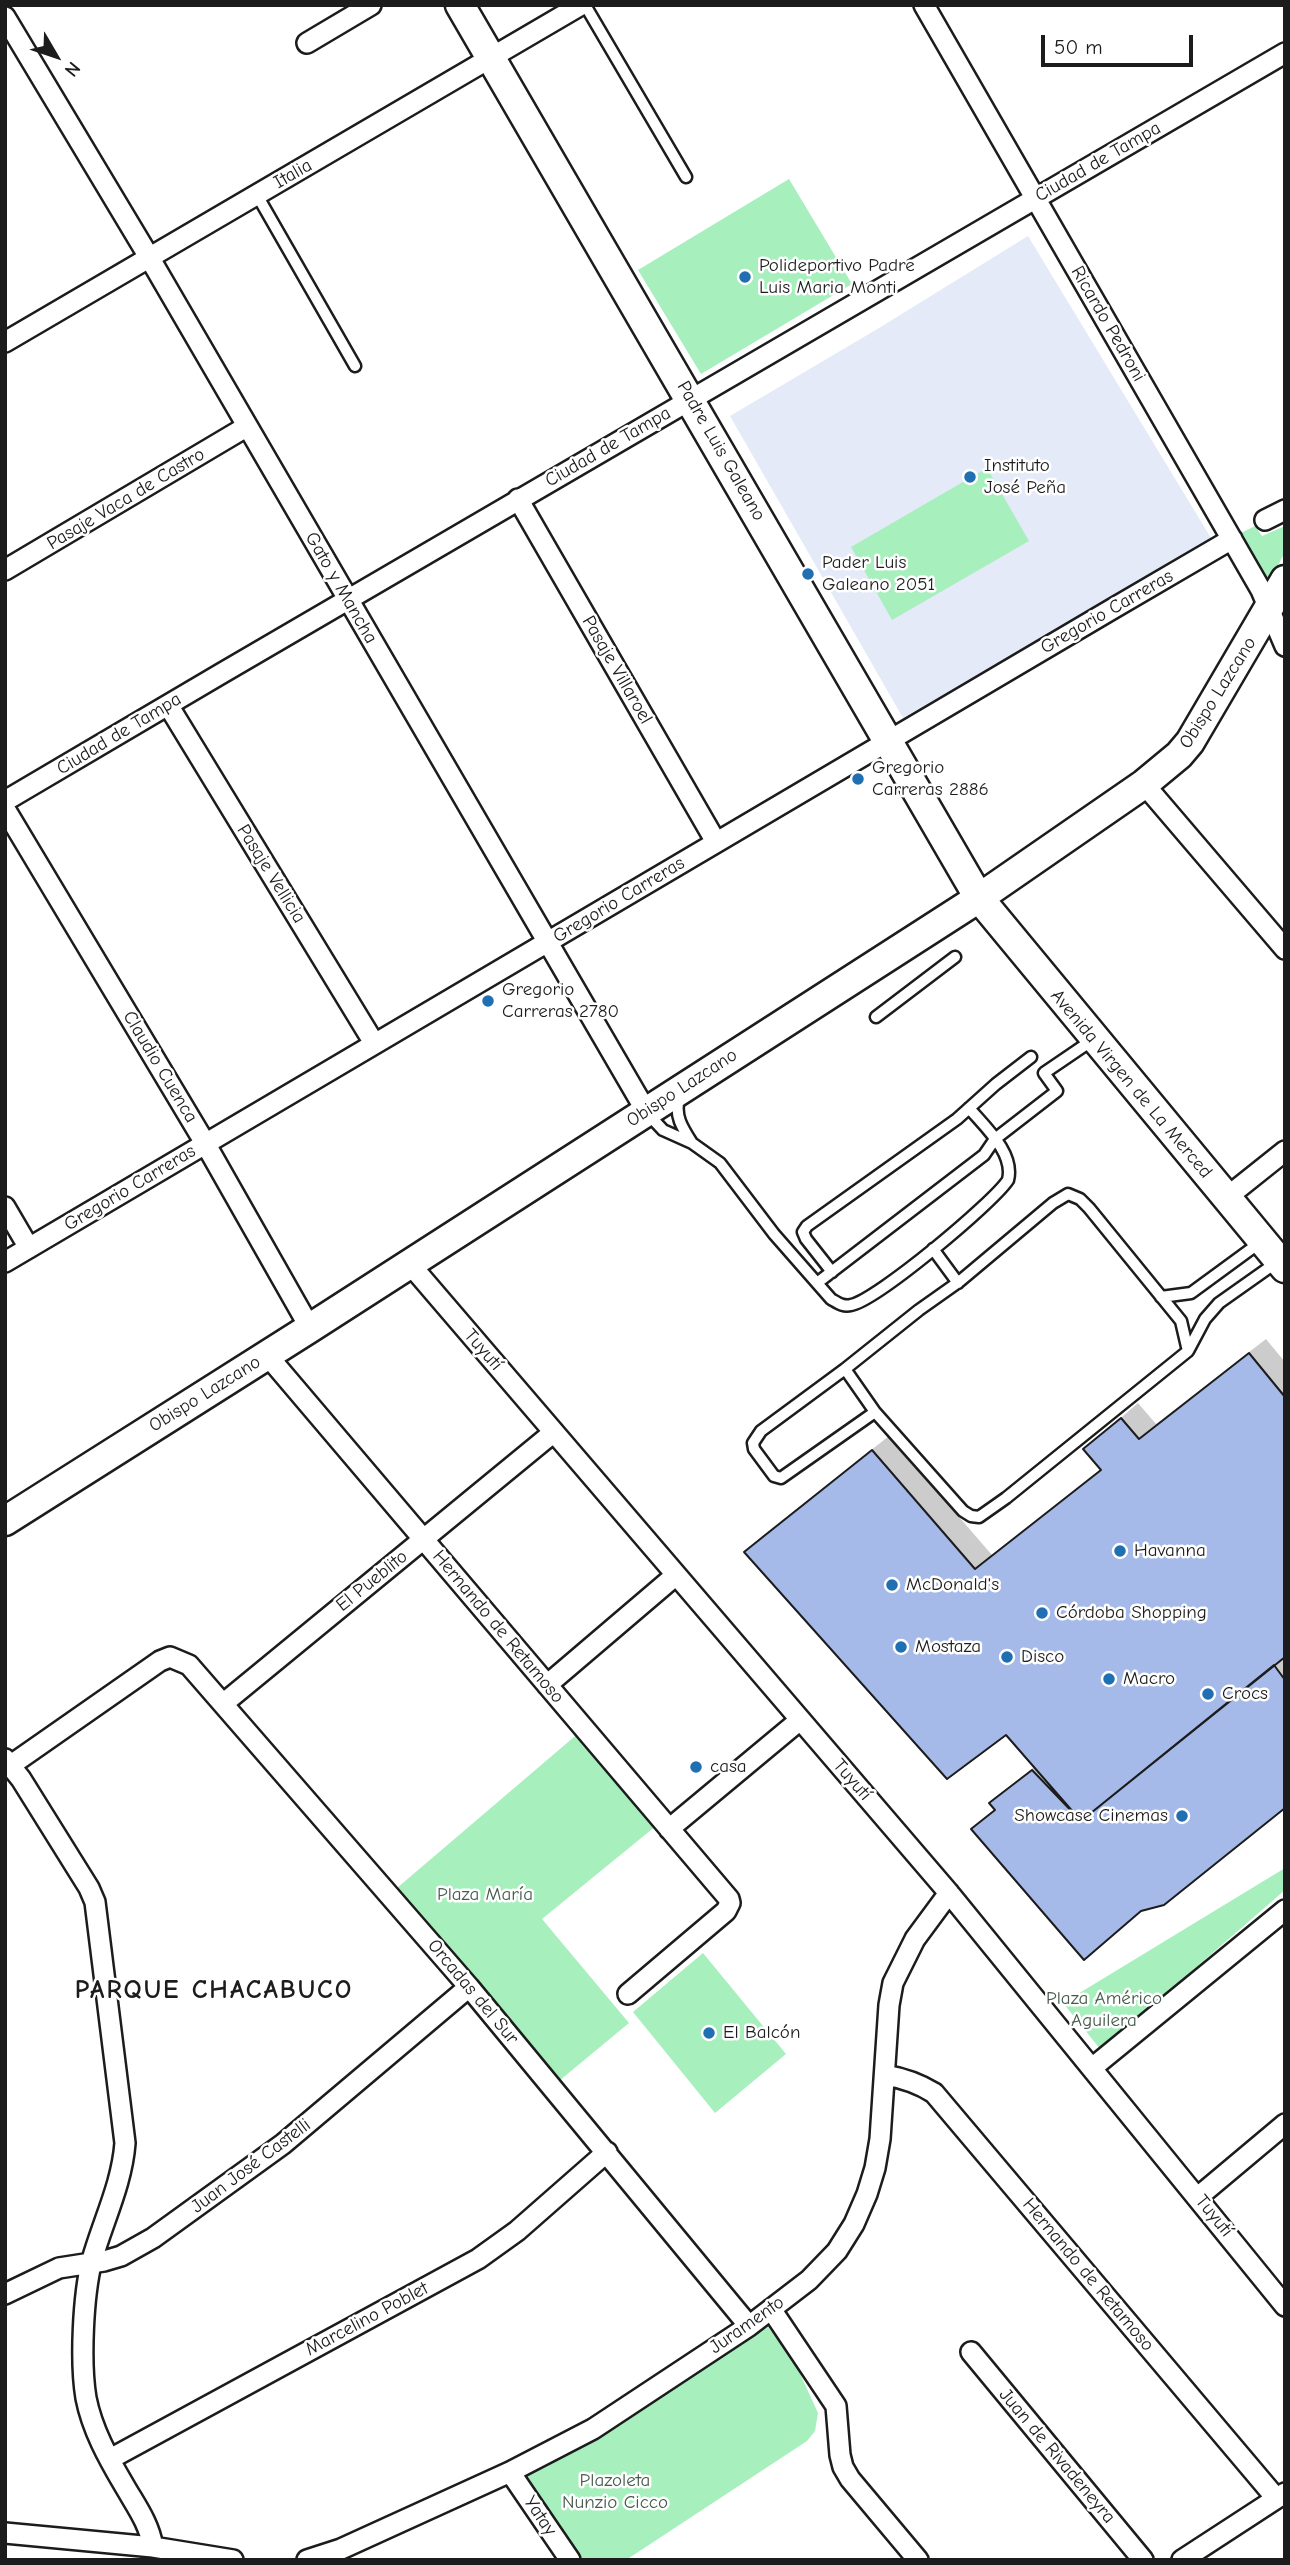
<!DOCTYPE html>
<html>
<head>
<meta charset="utf-8">
<style>
  body { margin:0 }
  #map { position:relative; width:1290px; height:2565px; overflow:hidden; background:#fff; font-family:"Comic Neue",sans-serif }
  canvas { display:block }
  .frame { position:absolute; inset:0; border:7px solid #1c1c1c; pointer-events:none }
  .north { position:absolute; left:21px; top:21px; width:70px; height:70px; -webkit-text-stroke:5px #fff; paint-order:stroke; rotate:129deg; font-size:19px; font-weight:700; line-height:28px; text-align:center; color:#1c1c1c }
  .north::after { content:''; display:block; margin:auto; width:24px; height:32px; background:#1c1c1c; clip-path:polygon(50% 0,100% 100%,50% 72%,0 100%) }
  .scale { position:absolute; left:1041px; top:35px; width:152px; height:32px; box-sizing:border-box; border:4px solid #1c1c1c; border-top:0; padding-left:9px; font-size:21px; line-height:24px; white-space:nowrap; color:#1c1c1c; -webkit-text-stroke:5px #fff; paint-order:stroke }
</style>
</head>
<body>
<div id="map">
<canvas width="1290" height="2565"></canvas>
<div class="frame"></div>
<div class="north">N</div>
<div class="scale">50 m</div>
</div>
<script>
const c = document.querySelector('canvas').getContext('2d');
c.lineJoin = 'round';
function paint(path, color) { c.fillStyle = color; c.fill(path, 'evenodd'); }
function trace(path, color, width, dash) { c.strokeStyle = color; c.lineWidth = width; c.lineCap = dash ? 'butt' : 'round'; c.setLineDash(dash || []); c.stroke(path); }
function drawText(font, color, halo, rows, align = 'center') {
  c.font = font + ' "Comic Neue",sans-serif'; c.lineWidth = 5; c.setLineDash([]); c.textBaseline = 'middle'; c.strokeStyle = halo; c.fillStyle = color; for (const [text, x, y, turn = 0] of rows) {
    c.save(); c.translate(x, y); c.rotate((+turn || 0) * Math.PI / 180); c.textAlign = isNaN(turn) ? turn : align; if (halo) c.strokeText(text, 0, 0); c.fillText(text, 0, 0); c.restore();
  }
}
paint(new Path2D(`
  M1028 236 1211 538 903 718 730 416 879 328Z`), '#e4eaf8');
paint(new Path2D(`
  M789 179 852 284 701 374 638 270Z
  M987 468 1029 541 892 620 851 547Z
  M1255 526 1262 536 1285 526V552L1268 584 1239 534Z
  M581 1731 662 1821 542 1919 629 2023 559 2081 397 1888Z
  M1285 1868V1890L1101 2050 1063 2003Z
  M703 1953 786 2054 715 2113 633 2012Z
  M768 2327 796 2365 818 2413 815 2431 807 2441 626 2560H571L520 2477Z`), '#a7efbd');
paint(new Path2D(`
  M1266 1339 1285 1362V1806L974 1830 996 1808 992 1803 1035 1766 1006 1733 746 1552 762 1536 889 1436 992 1555 1101 1469 1085 1449 1138 1403 1156 1424Z`), '#0003');
const building = new Path2D(`
  M1249 1353 1285 1397V1657L1081 1821 1006 1735 947 1779 744 1552 872 1450 975 1569 1101 1470 1083 1449 1121 1418 1139 1439Z
  M1274 1665 1285 1680V1808L1164 1905 1141 1911 1084 1960 971 1829 995 1810 989 1803 1032 1770 1081 1821Z`);
paint(building, '#a6bae9');
trace(building, '#1c1c1c', 2);
const lane = new Path2D(`
  M585 5 686 177
  M257 195 355 366
  M876 1017 955 957
  M679 1099C674 1116 683 1129 692 1143
  M648 1114 663 1130 692 1143 720 1163 774 1234 831 1299C838 1303 843 1307 851 1305 877 1300 993 1203 1008 1180 1015 1153 984 1126 969 1108
  M1068 1194 1080 1199 1089 1208 1181 1321 1188 1351 1006 1498 979 1517 971 1516 963 1511 875 1412 845 1369 919 1310 960 1281 1053 1203Z
  M933 1249 958 1283
  M832 1272 806 1239 803 1232 807 1226 957 1119 996 1084 1031 1057
  M817 1283 984 1155 995 1139 1057 1091 1044 1073 1094 1039
  M1161 1297 1191 1293 1262 1241
  M1188 1351 1205 1319 1219 1303 1277 1262
  M845 1369 761 1431 753 1443 754 1449 774 1476 781 1478 875 1412`);
const street = new Path2D(`
  M924 5 1261 590 1285 646
  M5 17 149 257 646 1111
  M307 43 371 5
  M5 342 581 5
  M518 499 716 842
  M1265 520 1285 510
  M5 570 246 427
  M168 705 374 1043
  M1144 784 1285 949
  M5 801C430 549 859 304 1285 53
  M5 809 205 1143 310 1328
  M1226 1198 1285 1151
  M5 1207 29 1248
  M5 1262C415 1022 822 778 1232 539
  M409 1263 949 1893 1285 2306
  M267 1355 729 1899 730 1903 726 1911 628 1994
  M547 1685 676 1575
  M224 1703 554 1432
  M5 1759 21 1779 89 1888 95 1902 125 2143C122 2184 103 2221 92 2260 83 2296 80 2362 86 2398 92 2429 108 2458 124 2485 136 2506 149 2523 153 2547
  M11 1765 160 1661 170 1657 189 1665 469 1987 749 2326
  M669 1829 800 1720
  M1092 2068 1285 1910
  M885 2075C903 2078 918 2083 934 2093L1276 2498
  M1198 2197 1285 2124
  M5 2294 59 2268 104 2261 121 2256 153 2238 283 2144 469 1987
  M771 2309 836 2406 840 2455 843 2467 850 2479 918 2560
  M971 2352 1143 2560
  M110 2459 478 2259 517 2231 607 2152
  M510 2472 570 2560
  M5 2533 153 2547 233 2560
  M307 2560 341 2549 510 2472 593 2429 749 2326 809 2280 837 2251 854 2224 867 2194 875 2168 880 2139 889 2005 893 1983 915 1939 949 1893
  M1182 2560 1285 2493`);
const secondary = new Path2D(`
  M460 5 979 898 1285 1268
  M5 1521 310 1328 979 898 1144 784 1179 755 1190 742 1285 580`);
trace(lane, '#1c1c1c', 15);
trace(street, '#1c1c1c', 24);
trace(secondary, '#1c1c1c', 33);
trace(lane, '#fff', 10);
trace(street, '#fff', 19);
trace(secondary, '#fff', 28);
for (const [x, y, r, color] of [
  [745,277,7,"#1f6fb2"],
  [970,477,7,"#1f6fb2"],
  [808,574,7,"#1f6fb2"],
  [858,779,7,"#1f6fb2"],
  [488,1001,7,"#1f6fb2"],
  [1120,1551,7,"#1f6fb2"],
  [892,1585,7,"#1f6fb2"],
  [1042,1613,7,"#1f6fb2"],
  [901,1647,7,"#1f6fb2"],
  [1007,1657,7,"#1f6fb2"],
  [1109,1679,7,"#1f6fb2"],
  [1208,1694,7,"#1f6fb2"],
  [696,1767,7,"#1f6fb2"],
  [1182,1816,7,"#1f6fb2"],
  [709,2033,7,"#1f6fb2"]
]) { const dot = new Path2D(); dot.arc(x, y, r, 0, 2 * Math.PI); c.fillStyle = color; c.fill(dot); trace(dot, '#fff', 2.5); }
drawText('19px', '#1c1c1c', '#fff', [
  ["Ciudad de Tampa",1098,162,-30],
  ["Italia",293,174,-30],
  ["Ricardo Pedroni",1108,324,60],
  ["Ciudad de Tampa",608,447,-30],
  ["Padre Luis Galeano",721,451,60],
  ["Pasaje Vaca de Castro",126,499,-31],
  ["Gato y Mancha",341,588,60],
  ["Gregorio Carreras",1107,612,-30],
  ["Pasaje Villaroel",617,670,60],
  ["Obispo Lazcano",1218,693,-58],
  ["Ciudad de Tampa",119,734,-31],
  ["Pasaje Vellicia",271,874,58],
  ["Gregorio Carreras",619,900,-31],
  ["Claudio Cuenca",160,1067,59],
  ["Avenida Virgen de La Merced",1131,1084,50],
  ["Obispo Lazcano",682,1088,-33],
  ["Gregorio Carreras",130,1188,-31],
  ["Tuyutí",483,1350,49],
  ["Obispo Lazcano",205,1394,-32],
  ["El Pueblito",372,1581,-39],
  ["Hernando de Retamoso",498,1627,50],
  ["Tuyutí",852,1780,49],
  ["Orcadas del Sur",473,1992,50],
  ["Juan José Castelli",251,2166,-37],
  ["Tuyutí",1214,2216,51],
  ["Hernando de Retamoso",1088,2275,50],
  ["Marcelino Poblet",367,2319,-28],
  ["Juramento",747,2325,-35],
  ["Juan de Rivadeneyra",1057,2456,50],
  ["Yatay",540,2516,56]
]);
drawText('19px', '#1c1c1c', '#fff', [
  ["Polideportivo Padre",759,266],
  ["Luis Maria Monti",759,288],
  ["Instituto",984,466],
  ["José Peña",984,488],
  ["Pader Luis",822,563],
  ["Galeano 2051",822,585],
  ["Gregorio",872,768],
  ["Carreras 2886",872,790],
  ["Gregorio",502,990],
  ["Carreras 2780",502,1012],
  ["Havanna",1134,1551],
  ["McDonald's",906,1585],
  ["Córdoba Shopping",1056,1613],
  ["Mostaza",915,1647],
  ["Disco",1021,1657],
  ["Macro",1123,1679],
  ["Crocs",1222,1694],
  ["casa",710,1767],
  ["Showcase Cinemas",1168,1816,"right"],
  ["El Balcón",723,2033]
], 'left');
drawText('19px', '#465b4c', '#fff', [
  ["Plaza María",485,1895],
  ["Plaza Américo",1104,1999],
  ["Aguilera",1104,2021],
  ["Plazoleta",615,2481],
  ["Nunzio Cicco",615,2503]
]);
c.letterSpacing = '2px';
drawText('bold 26px', '#1c1c1c', '#fff', [
  ["PARQUE CHACABUCO",214,1991]
]);
c.letterSpacing = '0px';
</script>
</body>
</html>
